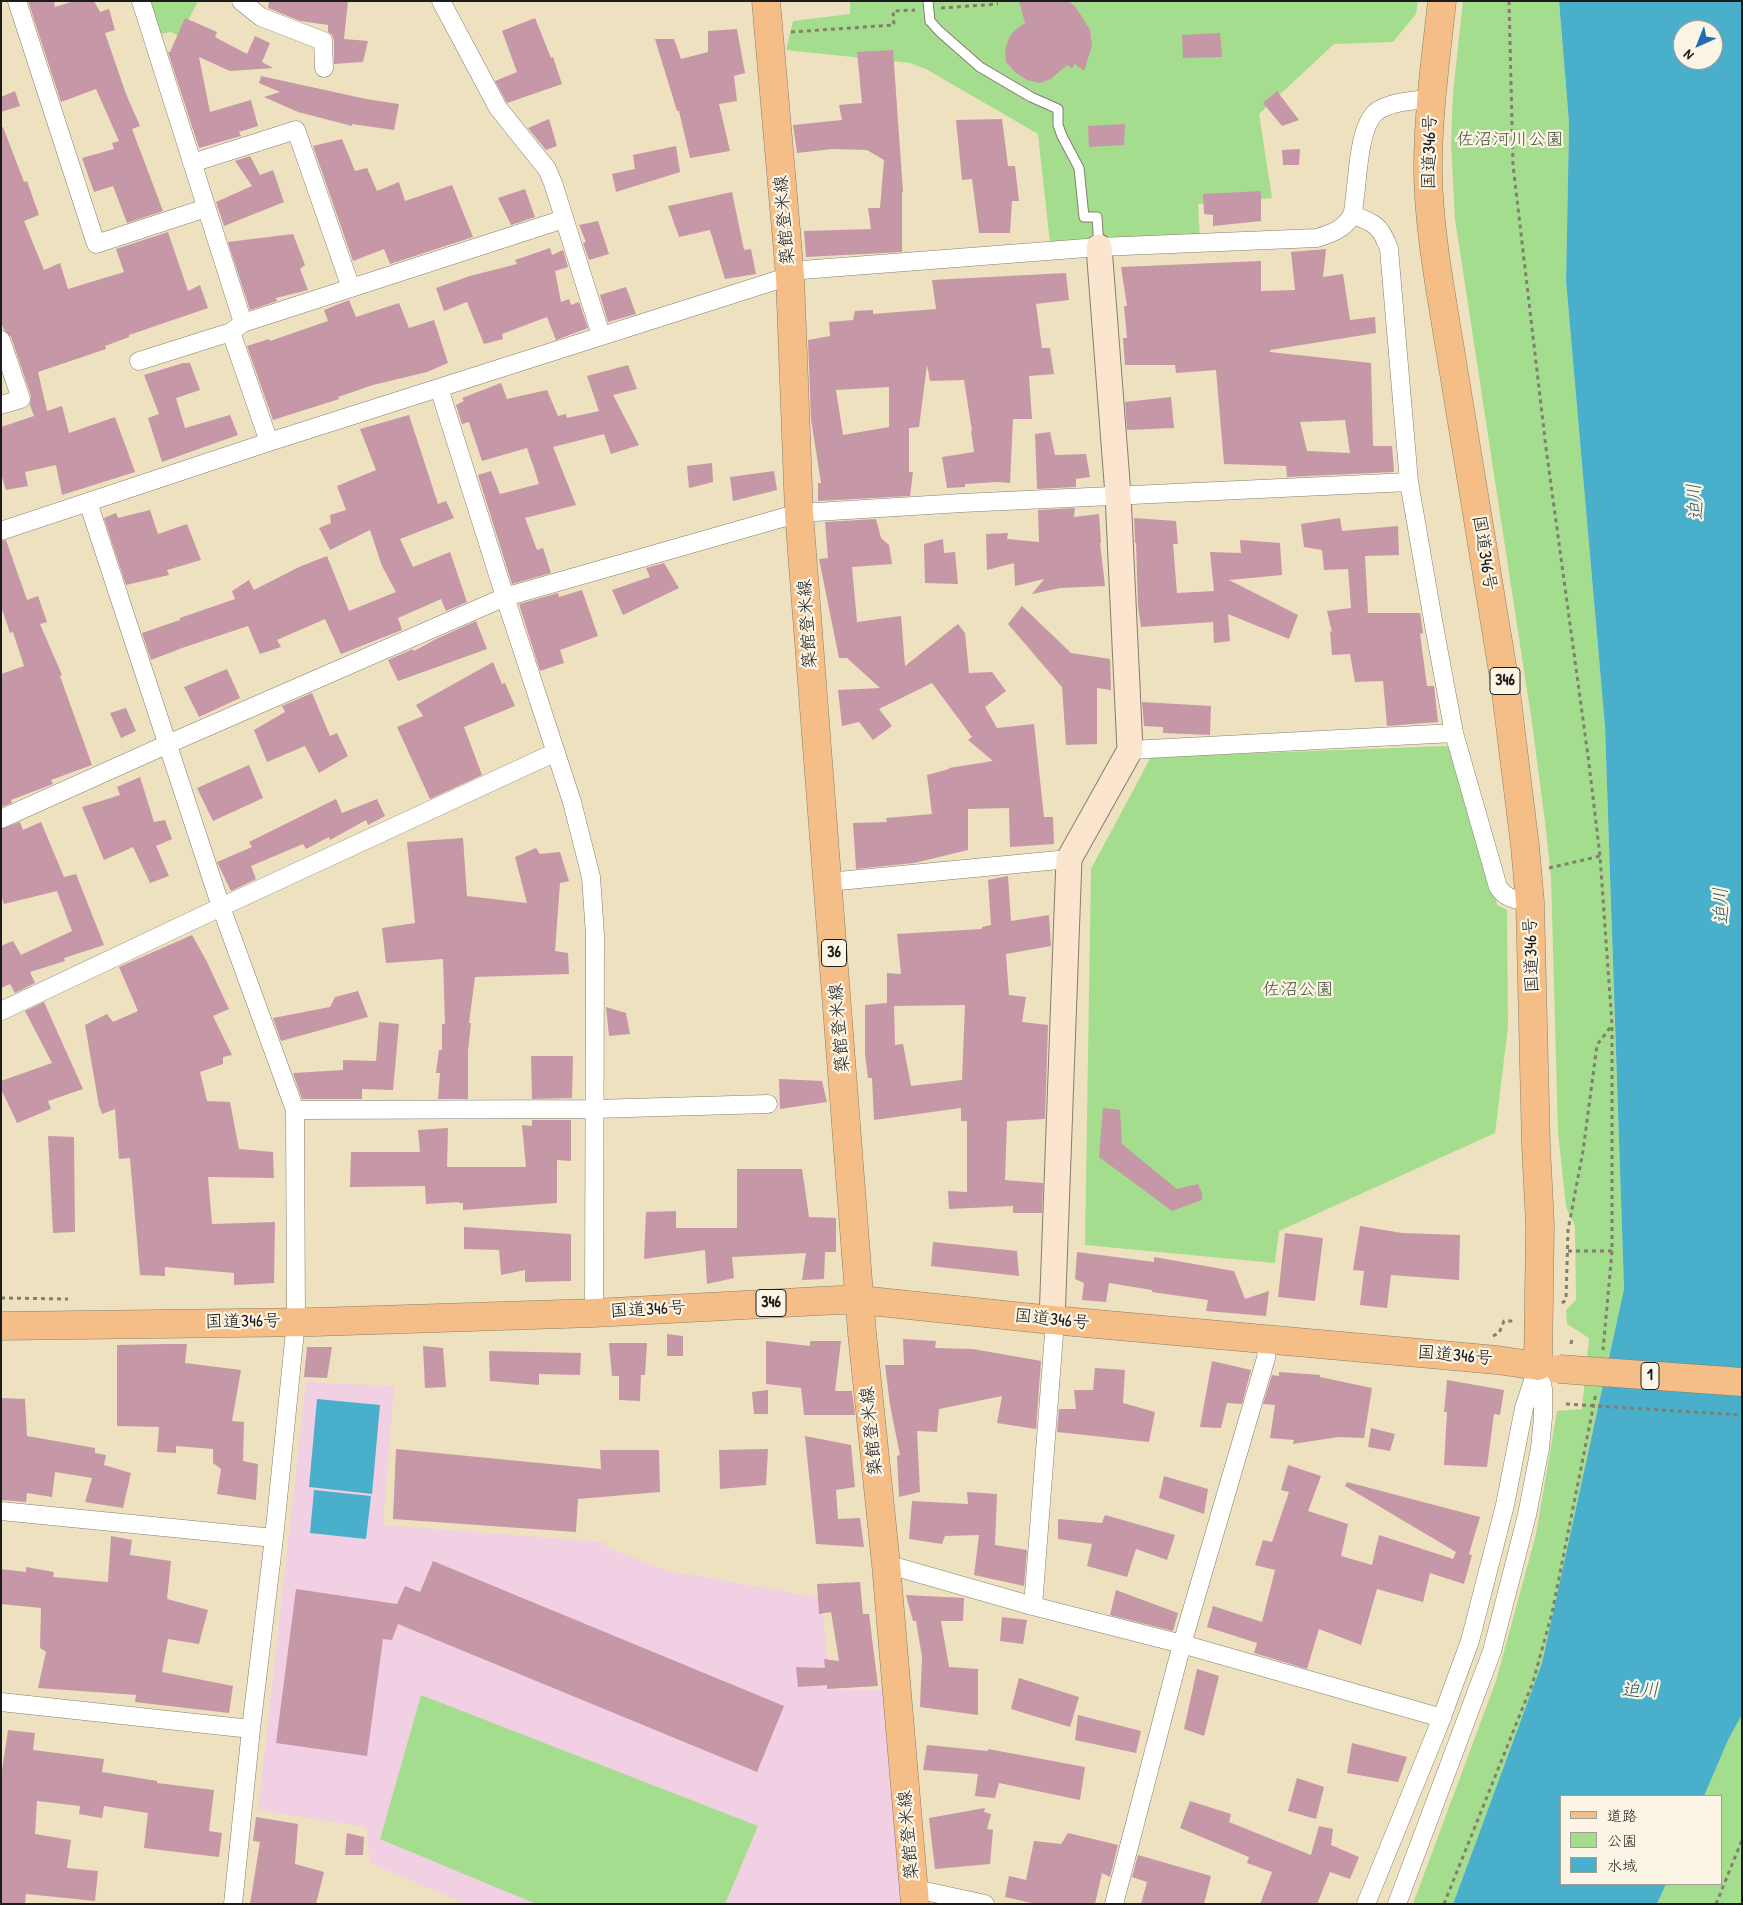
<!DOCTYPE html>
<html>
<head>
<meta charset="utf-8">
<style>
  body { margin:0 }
  #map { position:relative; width:1743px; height:1905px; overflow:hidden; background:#eee1bf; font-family:"Patrick Hand","Klee One",sans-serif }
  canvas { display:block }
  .frame { position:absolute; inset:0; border:2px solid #1c1c1c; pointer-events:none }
  .legend { position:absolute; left:1560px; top:1795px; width:162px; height:90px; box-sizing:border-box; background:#fcf5e5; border:1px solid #a29e95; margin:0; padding:6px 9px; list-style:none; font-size:15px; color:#1c1c1c }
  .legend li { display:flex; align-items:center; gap:10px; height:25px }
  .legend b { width:25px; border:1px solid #a29e95 }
  .north { position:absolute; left:1673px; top:20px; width:50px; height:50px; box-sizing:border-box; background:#fcf5e5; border:1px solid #a29e95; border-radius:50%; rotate:224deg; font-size:14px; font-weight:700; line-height:20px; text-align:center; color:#1c1c1c }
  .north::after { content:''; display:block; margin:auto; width:18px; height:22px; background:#1f6fb2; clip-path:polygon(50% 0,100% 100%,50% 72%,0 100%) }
</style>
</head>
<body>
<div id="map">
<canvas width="1743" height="1905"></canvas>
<div class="frame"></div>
<ul class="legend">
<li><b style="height:6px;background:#f5be86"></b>道路</li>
<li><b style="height:14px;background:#a5dd8e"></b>公園</li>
<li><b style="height:14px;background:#4aafca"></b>水域</li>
</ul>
<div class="north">N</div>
</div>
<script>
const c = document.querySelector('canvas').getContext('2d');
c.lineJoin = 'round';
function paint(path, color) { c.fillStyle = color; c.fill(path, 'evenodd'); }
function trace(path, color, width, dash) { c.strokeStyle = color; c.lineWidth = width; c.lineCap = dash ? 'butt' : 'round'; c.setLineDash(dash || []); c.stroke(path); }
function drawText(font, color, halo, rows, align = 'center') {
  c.font = font + ' "Patrick Hand","Klee One",sans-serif'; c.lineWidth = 4.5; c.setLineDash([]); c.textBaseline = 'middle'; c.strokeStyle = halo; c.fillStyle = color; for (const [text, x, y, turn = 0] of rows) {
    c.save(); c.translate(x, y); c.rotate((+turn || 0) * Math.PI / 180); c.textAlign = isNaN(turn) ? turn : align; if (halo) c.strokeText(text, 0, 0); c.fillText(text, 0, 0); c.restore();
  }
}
paint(new Path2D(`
  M306 1382 394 1386 383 1525 603 1542 608 1548 664 1570 821 1598 831 1690H885L902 1904H466L370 1863 366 1827 258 1810Z`), '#f1d0e3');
paint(new Path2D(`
  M150 1H198L180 37 171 32 160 34Z
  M850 1H1418L1416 14 1393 42 1334 44 1259 114 1272 198 1198 204 1200 241 1051 253 1038 134 926 69 910 63 786 50 793 21 850 14Z
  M1463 1H1559L1569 123 1566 281 1605 727 1624 1289 1542 1663 1453 1904H1413L1496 1681 1536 1534 1557 1411 1582 1409 1589 1338 1567 1324 1566 1310 1576 1300 1575 1226 1566 1207 1558 1132 1551 877 1545 822 1532 723 1455 219 1451 144 1453 93Z
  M1447 746 1469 757 1497 905 1507 910 1508 1027 1495 1133 1279 1231 1275 1263 1085 1245 1091 869 1151 757Z
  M421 1695 758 1826 725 1904H536L380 1839Z
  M1742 1715V1904H1657L1666 1884H1722V1796H1704L1729 1738Z`), '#a5dd8e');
paint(new Path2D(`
  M1559 1H1742V1715L1729 1738 1704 1796H1562V1884H1666L1657 1904H1453L1542 1663 1624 1289 1605 727 1566 281 1569 123ZM1683 30H1713V60H1683Z
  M317 1399 380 1405 372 1494 309 1487Z
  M314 1490 371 1496 366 1539 310 1533Z`), '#4aafca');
paint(new Path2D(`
  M28 1H54L55 7 74 1H94L100 12 109 9 115 30 105 33 126 94 140 126 132 129 163 211 127 223 113 186 94 192 82 158 114 149 112 143 119 141 96 89 61 102Z
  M269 1H348L344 39 368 41 363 62 334 64V40L332 35 328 32V25L300 21 268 8Z
  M1019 1H1068L1075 6 1090 30 1092 46 1084 71 1075 64 1072 68 1067 65 1051 79 1040 83 1027 80 1016 73 1006 62 1005 49 1010 36 1016 29 1025 23Z
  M185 18 217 32 215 37 247 54 255 36 270 43 262 62 273 68 230 71 199 57 210 112 251 100 258 126 239 132 241 136 199 148 168 52H170Z
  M535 18 551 58 553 57 562 84 507 103 495 81 517 72 502 31Z
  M737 29 745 73 734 76 737 101 719 104 730 151 690 158 679 111H677L655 39H674L681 59 708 52V31Z
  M1220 33 1222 57 1183 58 1182 35Z
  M893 50 903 192H902V252L806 257 804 231 871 229 868 208H880L884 160 867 150 832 149 797 153 793 125 842 120 839 105 862 103 857 52Z
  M261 76 366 99 399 104 394 130 352 124V126L298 112 264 97 280 92 259 83Z
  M15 91 20 106 1 112V97Z
  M1277 91 1299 120 1282 126 1263 103Z
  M549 119 557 146 546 150 528 128Z
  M1002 119 1008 166H1015L1019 201H1012L1010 233H979L972 179 962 180 956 120Z
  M1125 124 1124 145 1089 147 1088 126Z
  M3 127 24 182 27 181 39 215 24 221 44 270 60 263 68 289 124 272 116 249 168 232 188 291 200 285 208 308 129 335V337L105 346 106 349 38 372 47 411 62 406 69 433 115 417 135 472 62 495 56 465 25 472 28 486 6 490 1 474V427L34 416 30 405 31 396 11 337 4 330 1 322V128Z
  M342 139 355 171 367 168 377 191 399 182 405 201 452 185 473 237 390 264 384 249 353 261 313 146Z
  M676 146 680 172 616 192 612 174 635 169 633 155Z
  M1300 149 1299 165H1283L1282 150Z
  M250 156 260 175 273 170 284 202 224 226 216 202 252 186 235 161Z
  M525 189 535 217 511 225 498 198Z
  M1261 191V221L1213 226V215L1204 214 1203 194Z
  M732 192 744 250 751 249 756 274 725 279 710 230 679 237 668 206Z
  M598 221 609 254 589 260 583 243 586 242 579 225Z
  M293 234 305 265 300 269 308 290 276 298 277 301 250 310 228 242Z
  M550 248 552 255 563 250 568 267 555 271 561 302 569 299 571 305 579 302 588 328 556 340 547 317 502 334 503 339 484 344 467 302 444 311 436 288 470 276 517 264 515 260Z
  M1326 249 1323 277 1343 274 1350 320 1375 317 1376 333 1270 350V352L1371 363 1373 446H1392L1394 472 1287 477 1286 466 1224 464 1216 370 1176 373 1175 365H1125L1123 338H1127L1124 306H1127L1121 267 1261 261V291L1295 290 1291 252ZM1345 420 1350 453 1307 451 1300 422Z
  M1066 273 1069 300 1036 304 1042 348H1050L1054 374 1029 376 1032 419H1013L1010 483 997 482 965 484V487L947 488 942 457 974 452 971 431H972L964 380 930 381 927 365 919 427 909 428V472H913L910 496 818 501V483H821L811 419 808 340 830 336 829 322 853 320 855 311 873 310V314L936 309 932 280ZM889 387V427L843 435 836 390Z
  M626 287 636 314 608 322 600 295Z
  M349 300 356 317 399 303 409 328 434 320 448 363 427 372 373 385 338 397 339 399 273 420 247 346 269 339 270 341 328 321 324 310Z
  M183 363H190L200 390 176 398 185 428 230 415 238 435 162 462 148 418 159 414 144 375Z
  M628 365 637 389 613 395 639 445 611 454 604 434 553 447 576 505 525 518 537 550 543 548 551 573 512 584 478 475 491 471 500 494 539 484 534 468 527 448 482 461 469 422 462 424 456 405 464 401 462 398 501 383 507 399 547 390 558 416 566 414 567 418 599 411 587 376Z
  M1171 397 1174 428 1127 430 1125 402Z
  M409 415 438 504 446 501 454 518 400 539 413 567 450 552 467 602 446 611 441 599 398 618 402 630 341 654 325 619 277 640 281 647 260 654 248 626 182 648 151 660 142 633 180 620V618L235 599 232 591 249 580 254 590 299 567 327 556 349 611 396 592 382 566 370 530 330 550 319 528 331 523 330 515 346 510 337 486 376 470 360 429Z
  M1050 432 1055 455 1086 454 1090 477 1076 479V487L1037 489 1035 434Z
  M712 463 713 482 689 488 687 466Z
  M774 471 777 490 733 501 730 477Z
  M1075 508 1074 517 1099 514 1101 543H1100L1105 586 1060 588 1032 594 1044 579 1015 586 1014 563 987 570 986 534 1008 533 1007 539 1039 542 1038 510Z
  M150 510 158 534 187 524 201 560 167 570 169 575 126 585 104 518 116 513 118 518Z
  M1134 518 1176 521 1178 544H1173L1177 593 1214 591 1210 552 1241 553 1240 540 1280 543 1282 575 1229 580 1298 615 1289 639 1228 614 1230 641 1214 643 1213 622 1141 627 1138 606 1136 543H1135Z
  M1340 518 1342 531 1398 526 1399 555 1365 556 1368 613H1420L1423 633 1420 634 1427 686H1434L1438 722 1387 726 1383 681 1355 682 1350 654 1332 655 1330 631 1332 632 1327 611 1351 608 1348 569 1324 570 1322 550 1304 547 1301 524Z
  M876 519 881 538 889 545 892 564 852 567 857 622 901 616 905 666 958 624 965 633 969 673 992 672 1006 691 985 707 997 728 1034 724 1044 817H1053L1054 844 1010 847 1009 808 968 809V850L914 863 856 869 853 823 887 822 886 818 932 814 927 775 949 769V768L993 761 968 740 972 737 932 683 879 709 892 726 873 740 859 722 842 726 838 690 880 688 847 658H839L819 559 828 558 825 522Z
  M943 539 944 553 955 552 958 584 925 583 924 544Z
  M6 540 27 600 38 596 47 622 40 624 62 675 60 676 92 765 51 780 53 784 11 800 12 803 1 807V674L24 666 13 632 10 633 1 606V541Z
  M664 563 679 588 623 615 612 590 650 577 646 568Z
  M582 590 598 636 560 650 564 663 540 671 519 604 558 593 559 597Z
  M1022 606 1071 653 1110 659 1111 690 1097 688V744L1066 745 1062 687 1008 624Z
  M476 621 487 649 398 681 388 660 413 649 414 651 436 639Z
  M493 662 502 684 505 683 515 706 464 727 482 775 430 799 397 727 423 716 416 705Z
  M227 669 240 698 199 717 184 687Z
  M312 693 330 736 337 733 348 756 319 773 305 746 267 762 254 730 285 712 282 706Z
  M1142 702 1211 706 1210 735 1163 733V727L1144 726Z
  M126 708 136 731 121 738 110 713Z
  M249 765 263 798 213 821 197 788Z
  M140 777 154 822 165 820 172 839 156 846 169 876 150 883 133 847 104 860 82 807 120 795 117 787Z
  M336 799 342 813 377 799 385 816 368 825 366 820 330 840 329 837 306 849 303 844 251 866 256 879 231 891 217 862 252 847 249 842Z
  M20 822 23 830 41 822 64 877 76 874 104 945 64 958 65 961 30 972 35 983 15 993 10 984 1 988V946L13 941 21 955 72 931 57 891 4 904 1 895V829Z
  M463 838 467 896 527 903 515 857 536 848 540 854 560 852 569 881 560 883 555 951 568 953 569 974 475 977 469 1023H471L468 1051V1099H438L440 1073H436L439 1050H442V1024H445L443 959 386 963 382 928 415 923 407 842Z
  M1008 876 1011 921 1049 915 1051 946 1006 954 1009 995 1026 997 1022 1022 1048 1025 1045 1119 1007 1121 1005 1180 1043 1183 1042 1213H1013V1206L949 1209 948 1191 967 1192V1121H961V1108L874 1120 872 1078H868L865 1054V1005L887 1003V973L901 974 897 934 982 929V927L991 925 988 880ZM965 1005 962 1080 911 1086 903 1044 895 1045 894 1006Z
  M192 935 206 960 229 1009 213 1016 232 1055 223 1057V1064L200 1072 207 1101 230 1102 239 1149 273 1152 274 1178 208 1177 212 1224 275 1222 274 1283 234 1285V1273L165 1267V1276L140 1275 130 1158 119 1159 115 1109 102 1114 99 1106 85 1025 107 1014 113 1022 138 1011 119 967Z
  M358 991 368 1017 281 1041 273 1018 330 1007 335 997Z
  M44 1002 83 1089 48 1101 51 1109 17 1123 1 1089V1081L52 1063 25 1011Z
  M606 1007 626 1013 630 1034 609 1036Z
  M379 1022 399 1024 393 1090 362 1089V1099H302L293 1073 343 1070V1060L376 1061Z
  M531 1056H573L572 1098 532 1099Z
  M779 1079 822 1081 827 1102 780 1109Z
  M1103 1108 1120 1110 1122 1144 1177 1189 1198 1184 1202 1193V1200L1172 1211 1099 1157Z
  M532 1120H571V1161L557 1160V1203L463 1210V1203H459V1202L426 1204 425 1186 350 1187 351 1152H420L418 1130 448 1128 447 1167H526L522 1125 532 1126Z
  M48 1136 74 1137 75 1232 53 1233Z
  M737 1169H802L809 1217 836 1218V1252H825L824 1279 802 1280 806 1253 732 1257 734 1278 707 1284 705 1250 644 1259 646 1212 676 1211V1228H737Z
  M1360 1226 1402 1233 1460 1235 1459 1280 1391 1275 1387 1308 1360 1305 1364 1271 1353 1270Z
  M464 1227 571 1234V1281L525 1282V1270L501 1275 499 1250 464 1249Z
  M1285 1233 1323 1238 1315 1301 1278 1297Z
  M933 1242 1017 1251 1019 1276 931 1266Z
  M1077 1252 1154 1262V1257L1234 1271 1245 1299 1269 1291 1266 1316 1206 1311 1208 1300 1152 1292V1290L1109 1283 1106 1302 1082 1300 1084 1283 1075 1279Z
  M667 1334 683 1336V1356H667Z
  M903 1339 936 1341 935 1348 973 1349 1041 1361 1036 1429 997 1423 1002 1396 939 1409 937 1432 917 1431 920 1492 899 1497 897 1456 900 1455 890 1405 885 1365H904Z
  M766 1341 810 1346V1341H841L835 1391H852L855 1415H804L801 1388 766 1384Z
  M609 1343H647L645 1375H641L640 1401 619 1400V1376H612Z
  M167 1344H187L185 1363 241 1370 232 1421 244 1422 243 1461 258 1464 256 1500 217 1494 221 1469 213 1463V1449L176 1446V1453L157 1452 159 1427 117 1426V1345Z
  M423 1346 443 1348 446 1387 425 1388Z
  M307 1347H332L327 1378 304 1377Z
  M489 1351 581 1353 580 1375 539 1374V1385L490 1381Z
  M1212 1361 1251 1370 1242 1404 1227 1403 1221 1428 1200 1427Z
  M1095 1368 1125 1370 1123 1403 1155 1412 1149 1442 1057 1432 1059 1409H1076L1074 1390H1093Z
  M1279 1372 1320 1375V1377L1372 1388 1364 1438 1338 1437 1293 1444 1294 1440 1270 1438 1275 1405 1263 1404 1272 1375 1279 1376Z
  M1447 1380 1504 1390 1500 1415 1494 1414 1487 1467 1444 1465 1447 1412H1444Z
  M768 1390V1414H754L752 1392Z
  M1 1398 25 1399 27 1436 95 1448V1453L106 1455 104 1465 131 1473 123 1508 85 1502 92 1478 55 1472 52 1497 27 1493 26 1502 1 1500Z
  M1371 1428 1395 1434 1390 1451 1368 1447Z
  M805 1436 851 1445 855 1487 836 1490 838 1519 860 1518 864 1547 816 1544Z
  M396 1449 601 1469 600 1450H659L660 1492 578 1499 576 1532 393 1519Z
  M768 1449 766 1485 720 1489 719 1450Z
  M1288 1465 1321 1476 1308 1511 1348 1524 1341 1556 1372 1565 1379 1535 1453 1559 1456 1552 1345 1486 1347 1482 1480 1517 1469 1554 1472 1555 1464 1584 1430 1573 1423 1602 1377 1589 1361 1645 1319 1629 1307 1669 1254 1653 1257 1643 1207 1627 1213 1606 1262 1622 1275 1570 1255 1565 1263 1540 1272 1542 1289 1492 1281 1490Z
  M1164 1476 1208 1489 1204 1514 1159 1498Z
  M967 1492 997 1494 995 1545 1027 1550 1024 1586 974 1575 979 1535 945 1536 942 1544 909 1539 912 1501 968 1504Z
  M1105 1515 1175 1535 1167 1560 1136 1549 1127 1577 1087 1566 1092 1544 1058 1539V1519L1102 1523Z
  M111 1536 132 1540 130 1555 171 1561 167 1599 208 1610 199 1644 168 1639 162 1672 233 1686 229 1713 135 1702 136 1695 38 1688 46 1652 40 1648 41 1608 1 1604V1569L26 1572V1567L54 1572 53 1577 108 1582Z
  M433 1561 784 1706 757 1772 398 1624 392 1640 383 1639 367 1756 276 1743 296 1589 397 1604 405 1586 420 1592Z
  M860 1582 863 1614H869L878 1686 827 1689V1685L798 1687 796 1667 825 1668 824 1659 839 1661 831 1612 819 1614 817 1584Z
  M1116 1590 1178 1613 1173 1631 1110 1615Z
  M906 1595 964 1598 963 1621H941L949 1667 978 1669V1715L920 1707 922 1657 916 1621H913Z
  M1002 1617 1027 1620 1023 1644 1000 1641Z
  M1197 1669 1219 1676 1204 1736 1184 1729Z
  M1019 1678 1079 1697 1070 1727 1011 1709Z
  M1078 1715 1141 1731 1136 1753 1075 1740Z
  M8 1730 35 1733 33 1750 104 1759 102 1772 157 1781V1783L214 1790 209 1831 222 1833 219 1857 144 1848 148 1813 104 1806 102 1818 79 1814 80 1806 37 1801 35 1834 71 1840 67 1868 98 1871 95 1901 26 1894 25 1904H1V1777Z
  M1352 1743 1407 1757 1398 1782 1347 1773Z
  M927 1745 988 1751V1749L1085 1767 1080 1800 999 1783 995 1798 975 1796 978 1774 923 1770Z
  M1297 1778 1324 1787 1316 1819 1288 1811Z
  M1190 1801 1231 1814 1229 1822 1311 1855 1319 1826 1333 1829 1331 1845 1359 1857 1350 1879 1330 1872 1317 1904H1260L1272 1872 1247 1863 1249 1857 1180 1828Z
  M985 1808 984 1812 991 1814 987 1829 993 1830 990 1864 935 1869 929 1818Z
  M256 1817 298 1824 295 1864 324 1872 316 1904H250L260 1842 253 1841Z
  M347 1833 364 1837 363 1855H345Z
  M1068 1833 1118 1845 1110 1877 1102 1873 1095 1904H1036L1005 1897 1009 1876 1026 1880 1034 1841 1061 1844Z
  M1138 1855 1211 1876 1204 1904H1141L1147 1882 1132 1877Z`), '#c697a7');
const lane = new Path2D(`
  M928 1 930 21 939 31 980 67 1031 97 1058 109V125L1062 136 1079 168 1084 217H1097L1099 247`);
const street = new Path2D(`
  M17 1 96 244 206 208
  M141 1 243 323 231 332 269 442
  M241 1 261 17 323 41 324 68
  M441 1 498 108 547 169 553 183 601 335
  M192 163 296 130 351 288
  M1352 215C1374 222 1381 226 1389 249L1409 482 1434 626 1454 733 1498 887C1506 899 1516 900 1530 902
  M789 271 1099 247 1317 238C1330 234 1345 229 1352 215 1354 210 1354 202 1355 196 1358 174 1359 127 1376 112 1390 101 1415 101 1432 98
  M243 323 564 219
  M1 340 21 399 1 405
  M139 361 231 332
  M439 388 505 597 572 802 591 877 595 935 594 1313
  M88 502 221 907 295 1110 296 1321 274 1538 251 1729 233 1904
  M1 531 269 442 790 276
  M1130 750 1454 733
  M1 819 168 744 505 597 799 513 962 503 1409 482
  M828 882 1069 859
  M1 1011 221 907 556 752
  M295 1110 594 1109 768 1104
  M1 1511 274 1538
  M886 1564 1033 1606 1182 1644 1442 1718
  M1033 1606 1054 1334 1052 1320
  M1 1702 251 1729
  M914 1891H925L985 1904
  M1114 1904 1182 1644 1266 1358 1268 1340
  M1366 1904 1439 1725 1470 1641 1505 1505 1524 1408 1538 1366
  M1397 1904 1492 1651 1527 1515 1540 1448 1543 1417V1389L1539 1369`);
const secondary = new Path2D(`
  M1052 1320 1069 859 1130 750 1118 495 1099 247`);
const primary = new Path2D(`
  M766 1 790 276 799 513 862 1333 886 1564 915 1904`);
const highway = new Path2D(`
  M1 1326 315 1322 594 1313 839 1300H860L1052 1320 1497 1360 1538 1366 1540 1225 1536 1146 1530 902 1525 846 1505 684 1439 282C1433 244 1428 206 1428 168 1428 113 1436 56 1442 1`);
trace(lane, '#857e6e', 11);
trace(street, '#857e6e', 19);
trace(secondary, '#857e6e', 27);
trace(primary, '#857e6e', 29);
trace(highway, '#857e6e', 29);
trace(new Path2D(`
  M1509 1 1513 165 1546 448 1588 756 1600 856 1612 1025V1251L1603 1350
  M941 8 998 4
  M791 32 894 25 893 11 915 10
  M1549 868 1600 856
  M1568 1251H1612
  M1 1298 68 1299
  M1562 1303 1566 1300 1568 1230 1583 1151 1597 1045 1612 1025
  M1493 1336 1499 1333 1504 1321H1516
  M1571 1344 1572 1339
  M1444 1904 1533 1682 1552 1613 1596 1393
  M1716 1904 1742 1840`), '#857e6e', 3, [4, 4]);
trace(lane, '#fff', 9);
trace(street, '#fff', 18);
trace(secondary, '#fbe5cf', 25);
trace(primary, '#f5be86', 28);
trace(highway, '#f5be86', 28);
const primaryBridge = new Path2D(`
  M1559 1369 1742 1382`);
trace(primaryBridge, '#857e6e', 29, []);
trace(new Path2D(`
  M1566 1404 1742 1415`), '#857e6e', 3, [4, 4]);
trace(primaryBridge, '#f5be86', 28);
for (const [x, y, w] of [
  [1505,681,30],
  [834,953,25],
  [771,1303,30],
  [1650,1376,18]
]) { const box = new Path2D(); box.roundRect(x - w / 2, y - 13.5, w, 27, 4); c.fillStyle = '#fcf5e5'; c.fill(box); trace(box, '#1c1c1c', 1); }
drawText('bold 16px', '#1c1c1c', null, [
  ["346",1505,681],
  ["36",834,953],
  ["346",771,1303],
  ["1",1650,1376]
]);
drawText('18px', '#45563e', '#fcf5e5', [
  ["佐沼河川公園",1510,140],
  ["佐沼公園",1298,990]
]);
drawText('18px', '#1c1c1c', '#fcf5e5', [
  ["国道346号",1430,152,-89],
  ["築館登米線",785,220,-95],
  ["国道346号",1484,553,81],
  ["築館登米線",808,624,-94],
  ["国道346号",1532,955,-92],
  ["築館登米線",840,1028,-95],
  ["国道346号",648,1310,-3],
  ["国道346号",1052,1320,6],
  ["国道346号",243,1322,-1],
  ["国道346号",1455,1356,5],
  ["築館登米線",872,1431,-96],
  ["築館登米線",909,1835,-95]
]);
drawText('italic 19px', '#315e6a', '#fcf5e5', [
  ["迫川",1696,502,-94],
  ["迫川",1722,906,-92],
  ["迫川",1640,1691]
]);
</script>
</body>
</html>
